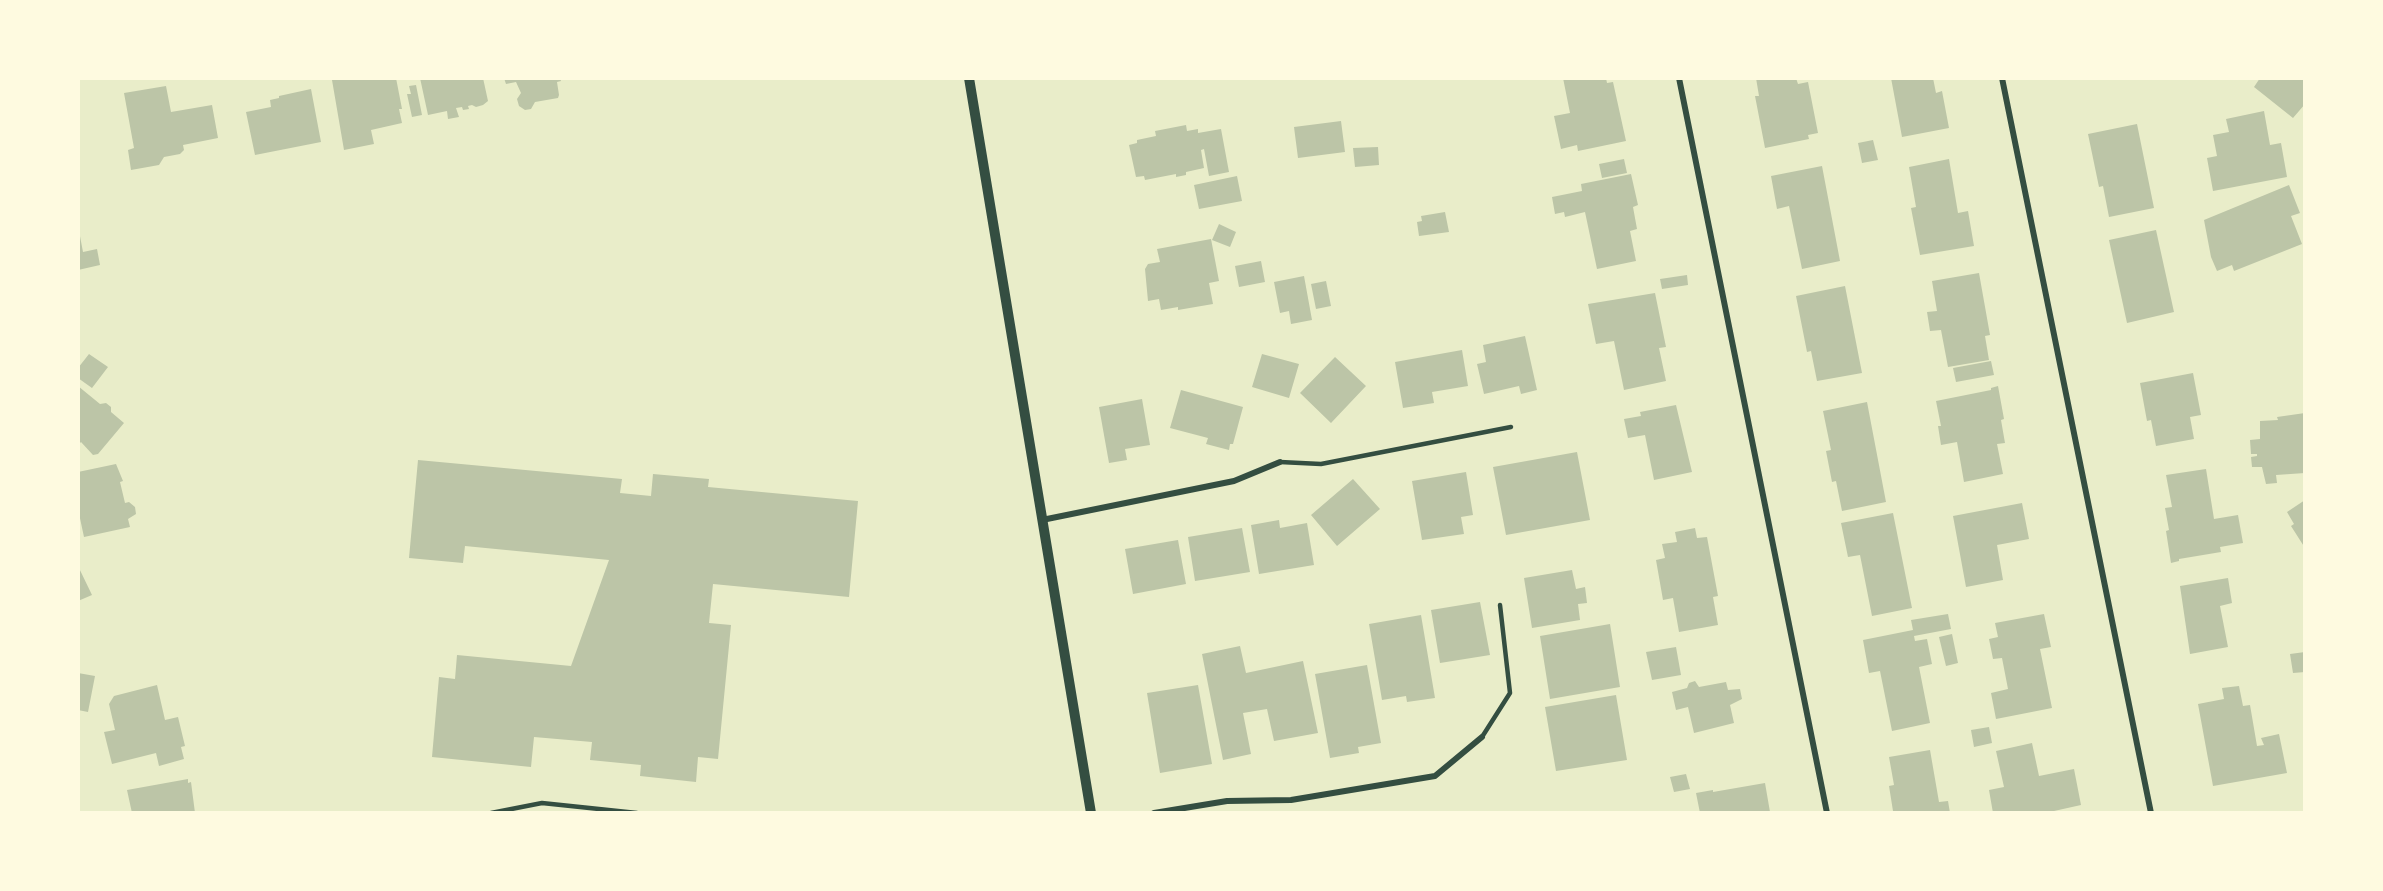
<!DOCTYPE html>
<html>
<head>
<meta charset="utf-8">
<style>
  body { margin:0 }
  #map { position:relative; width:2383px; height:891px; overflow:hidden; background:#e9edc9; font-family:"Titillium Web",sans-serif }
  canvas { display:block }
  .frame { position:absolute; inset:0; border:80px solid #fefae0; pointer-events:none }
</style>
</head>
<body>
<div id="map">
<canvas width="2383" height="891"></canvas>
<div class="frame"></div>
</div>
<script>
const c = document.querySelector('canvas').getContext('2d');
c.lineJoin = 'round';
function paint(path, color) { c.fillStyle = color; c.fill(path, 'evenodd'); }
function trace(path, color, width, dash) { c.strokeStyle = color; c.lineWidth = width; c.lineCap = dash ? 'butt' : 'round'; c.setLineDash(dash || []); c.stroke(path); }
paint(new Path2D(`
  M343 78H396L402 109H399L402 123 371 130 374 144 344 150 332 80Z
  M420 78H483L488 101 483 105 476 107 472 105 468 106 469 109 463 110 462 107 456 108 459 117 448 119 447 111 428 115Z
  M504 78H560L561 81 557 82 559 95 558 98 535 102 531 109 525 110 519 106 517 99 521 93 516 82 506 84Z
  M1563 78H1606L1607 83 1613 82 1626 141 1578 151 1577 145 1561 149 1554 116 1570 113Z
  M1756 78H1796L1798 84 1808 82 1818 133 1808 135 1809 139 1765 148 1755 96H1759Z
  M1891 78H1933L1936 93 1942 91 1949 128 1902 137Z
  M2260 78H2305V104L2293 118 2254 87Z
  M416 85 422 115 412 117 407 94H411L409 86Z
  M166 86 171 112 212 105 218 138 183 145 184 150 180 154 164 157 159 165 131 170 128 150 134 148 124 93Z
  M311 89 321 142 255 155 246 112 271 107 270 100 279 98V96Z
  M2264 111 2270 145 2281 143 2287 177 2213 191 2207 158 2217 156 2213 135 2229 132 2226 119Z
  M1341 121 1345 152 1298 158 1294 127Z
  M2137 124 2154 208 2109 217 2103 186 2099 187 2088 134Z
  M1186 125 1187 131 1198 129V133L1221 129 1229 172 1209 176 1204 149 1201 150 1204 168 1186 172V175L1176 177V174L1145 180 1144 176 1136 177 1129 145 1137 143V140L1156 136 1155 131Z
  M1873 140 1878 160 1862 163 1858 143Z
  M1378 147 1379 165 1355 167 1353 148Z
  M1624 159 1627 173 1602 178 1599 164Z
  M1949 159 1958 213 1968 211 1974 246 1920 255 1911 208 1916 207 1909 167Z
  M1822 166 1840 261 1802 269 1789 206 1777 209 1771 176Z
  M1631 174 1638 205 1633 207 1637 229 1630 231 1636 261 1597 269 1585 212 1565 217 1564 212 1555 214 1552 197 1582 191 1581 184Z
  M1237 176 1242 201 1199 209 1194 185Z
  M2289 185 2300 213 2291 216 2302 244 2234 271 2232 265 2217 271 2211 257 2204 220Z
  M1445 212 1449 232 1419 236 1417 222 1422 221 1421 216Z
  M1219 224 1236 232 1230 247 1212 240Z
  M2156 230 2174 312 2127 323 2109 240Z
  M79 231 83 252 97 249 100 265 78 270Z
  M1211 239 1219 281 1209 283 1213 304 1178 310V307L1161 310 1159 299 1148 301 1145 269 1148 264 1160 262 1157 249Z
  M1261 261 1265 282 1239 287 1235 266Z
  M1979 273 1990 335 1985 336 1989 360 1948 367 1941 330 1930 331 1927 312 1937 311 1932 281Z
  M1687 275 1688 285 1662 289 1660 279Z
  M1304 276 1312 320 1291 324 1289 311 1280 313 1274 282Z
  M1326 281 1331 306 1316 309 1311 284Z
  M1845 286 1862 373 1817 381 1811 351 1807 352 1796 296Z
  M1655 293 1666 347 1659 348 1666 381 1624 390 1614 341 1596 344 1588 304Z
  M1525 336 1537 390 1521 394 1519 386 1484 394 1477 364 1486 362 1483 345Z
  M1462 350 1468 386 1432 392 1434 403 1403 408 1395 362Z
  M89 354 108 367 92 388 78 378V368Z
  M1262 354 1299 364 1289 398 1252 387Z
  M1335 357 1366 386 1331 423 1300 393Z
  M1991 361 1994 375 1956 382 1953 368Z
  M2193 373 2201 415 2190 417 2194 439 2156 446 2151 420 2147 421 2140 383Z
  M78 386 100 404 106 403 111 407V412L124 423 98 454 93 455 81 442 78 445Z
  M1998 386 2004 419 2001 420 2005 443 1997 444 2003 474 1964 482 1957 442 1941 445 1938 426H1941L1936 401 1991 390V388Z
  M1181 390 1243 407 1233 444H1230L1229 450 1206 444 1208 438 1170 428Z
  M1142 399 1150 445 1125 449 1127 460 1109 463 1099 407Z
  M1867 402 1886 502 1842 511 1836 481 1832 482 1826 451 1831 450 1823 411Z
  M1676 405 1692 472 1654 480 1645 435 1628 438 1624 419 1641 416 1640 412Z
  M2305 413V473L2276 475 2277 483 2266 484 2262 467H2252L2251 457 2257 456V454H2251L2250 440 2260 439V421L2278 420 2277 417Z
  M1577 452 1590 520 1506 535 1493 467Z
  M418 460 622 479 620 493 651 496 653 474 709 479 708 487 858 501 849 597 713 584 709 623 731 625 718 759 698 757 696 782 640 776 641 765 590 760 592 742 534 737 531 767 432 757 439 677 455 679 457 655 571 666 609 560 465 546 463 563 409 558Z
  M116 464 123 481 120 482 125 503 129 502 135 507 136 514 128 519 130 527 84 537 78 509V472Z
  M2206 469 2214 519 2238 515 2243 543 2220 547 2221 552 2179 559V561L2171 563 2166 531 2169 530 2165 508 2172 507 2166 475Z
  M1466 472 1473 515 1461 517 1464 534 1422 540 1412 481Z
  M1353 479 1380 509 1337 546 1311 515Z
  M2305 500V548L2291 526 2294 524 2287 512Z
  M2022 503 2029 539 1997 545 2003 580 1966 587 1953 516Z
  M1893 513 1912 608 1872 616 1860 555 1848 557 1841 523Z
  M1279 520 1280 528 1307 523 1314 565 1259 574 1251 525Z
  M1242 528 1250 572 1195 581 1188 537Z
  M1695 528 1697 538 1707 537 1718 596 1713 597 1718 625 1679 632 1673 598 1663 600 1656 560 1665 558 1662 544 1677 542 1675 532Z
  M1178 540 1186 584 1133 594 1125 549Z
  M78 566 92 595 78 601Z
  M1572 570 1576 589 1585 587 1587 603 1578 604 1580 620 1532 628 1524 578Z
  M2228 578 2232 603 2220 606 2228 647 2190 654 2180 586Z
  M1480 602 1490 655 1440 663 1431 610Z
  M1948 614 1951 629 1914 636 1915 641 1927 639 1932 664 1919 667 1930 723 1892 731 1880 671 1869 673 1863 640 1913 630 1911 620Z
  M2044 614 2051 647 2040 649 2052 708 1996 719 1991 693 2008 689 2002 658 1993 659 1989 639 1998 637 1995 623Z
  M1421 615 1435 698 1407 702 1406 696 1382 700 1369 624Z
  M1610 624 1620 687 1550 699 1540 636Z
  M1952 634 1958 663 1946 666 1939 637Z
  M1240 646 1246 673 1303 661 1318 733 1274 741 1267 709 1243 713 1251 754 1223 760 1202 654Z
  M1676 647 1681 675 1652 680 1646 652Z
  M2305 652V672L2293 673 2290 654Z
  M1367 665 1381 743 1358 747 1359 753 1330 758 1315 674Z
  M78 673 95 676 88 712 78 710Z
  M1695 681 1699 687 1726 682 1728 690 1740 689 1742 699 1730 705 1734 723 1694 733 1688 707 1676 710 1672 692 1687 688 1689 683Z
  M157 685 165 720 178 717 185 746 181 747 184 759 159 766 156 753 112 764 104 732 115 730 109 704 114 696Z
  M1198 685 1212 764 1160 773 1147 693Z
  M2239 686 2243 706 2250 705 2257 746 2264 745 2261 738 2279 734 2287 773 2213 786 2198 704 2224 699 2222 688Z
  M1616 695 1627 760 1556 771 1545 707Z
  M1989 727 1992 743 1974 747 1971 730Z
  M2032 743 2039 776 2074 769 2081 805 2045 813H1993L1989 790 2004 787 1996 751Z
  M1930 750 1939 802 1948 801 1950 813H1886L1893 811 1889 786 1894 785 1889 757Z
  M1686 774 1690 789 1674 792 1670 777Z
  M188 779V783L191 782 195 813H132L127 790Z
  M1765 783 1770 812 1700 813 1696 793 1713 790V792Z`), '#bcc5a7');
trace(new Path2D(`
  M1280 462 1321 464 1511 427
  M1482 737 1510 693 1500 605
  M491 813 542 803 637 813`), '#344e41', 4.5);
trace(new Path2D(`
  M1679 78 1827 813
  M2002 78 2151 813
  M1042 520 1234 481 1280 462
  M1154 813 1227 801 1291 800 1435 776 1482 737`), '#344e41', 6);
trace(new Path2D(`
  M969 78 1091 813`), '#344e41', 10);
</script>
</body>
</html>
